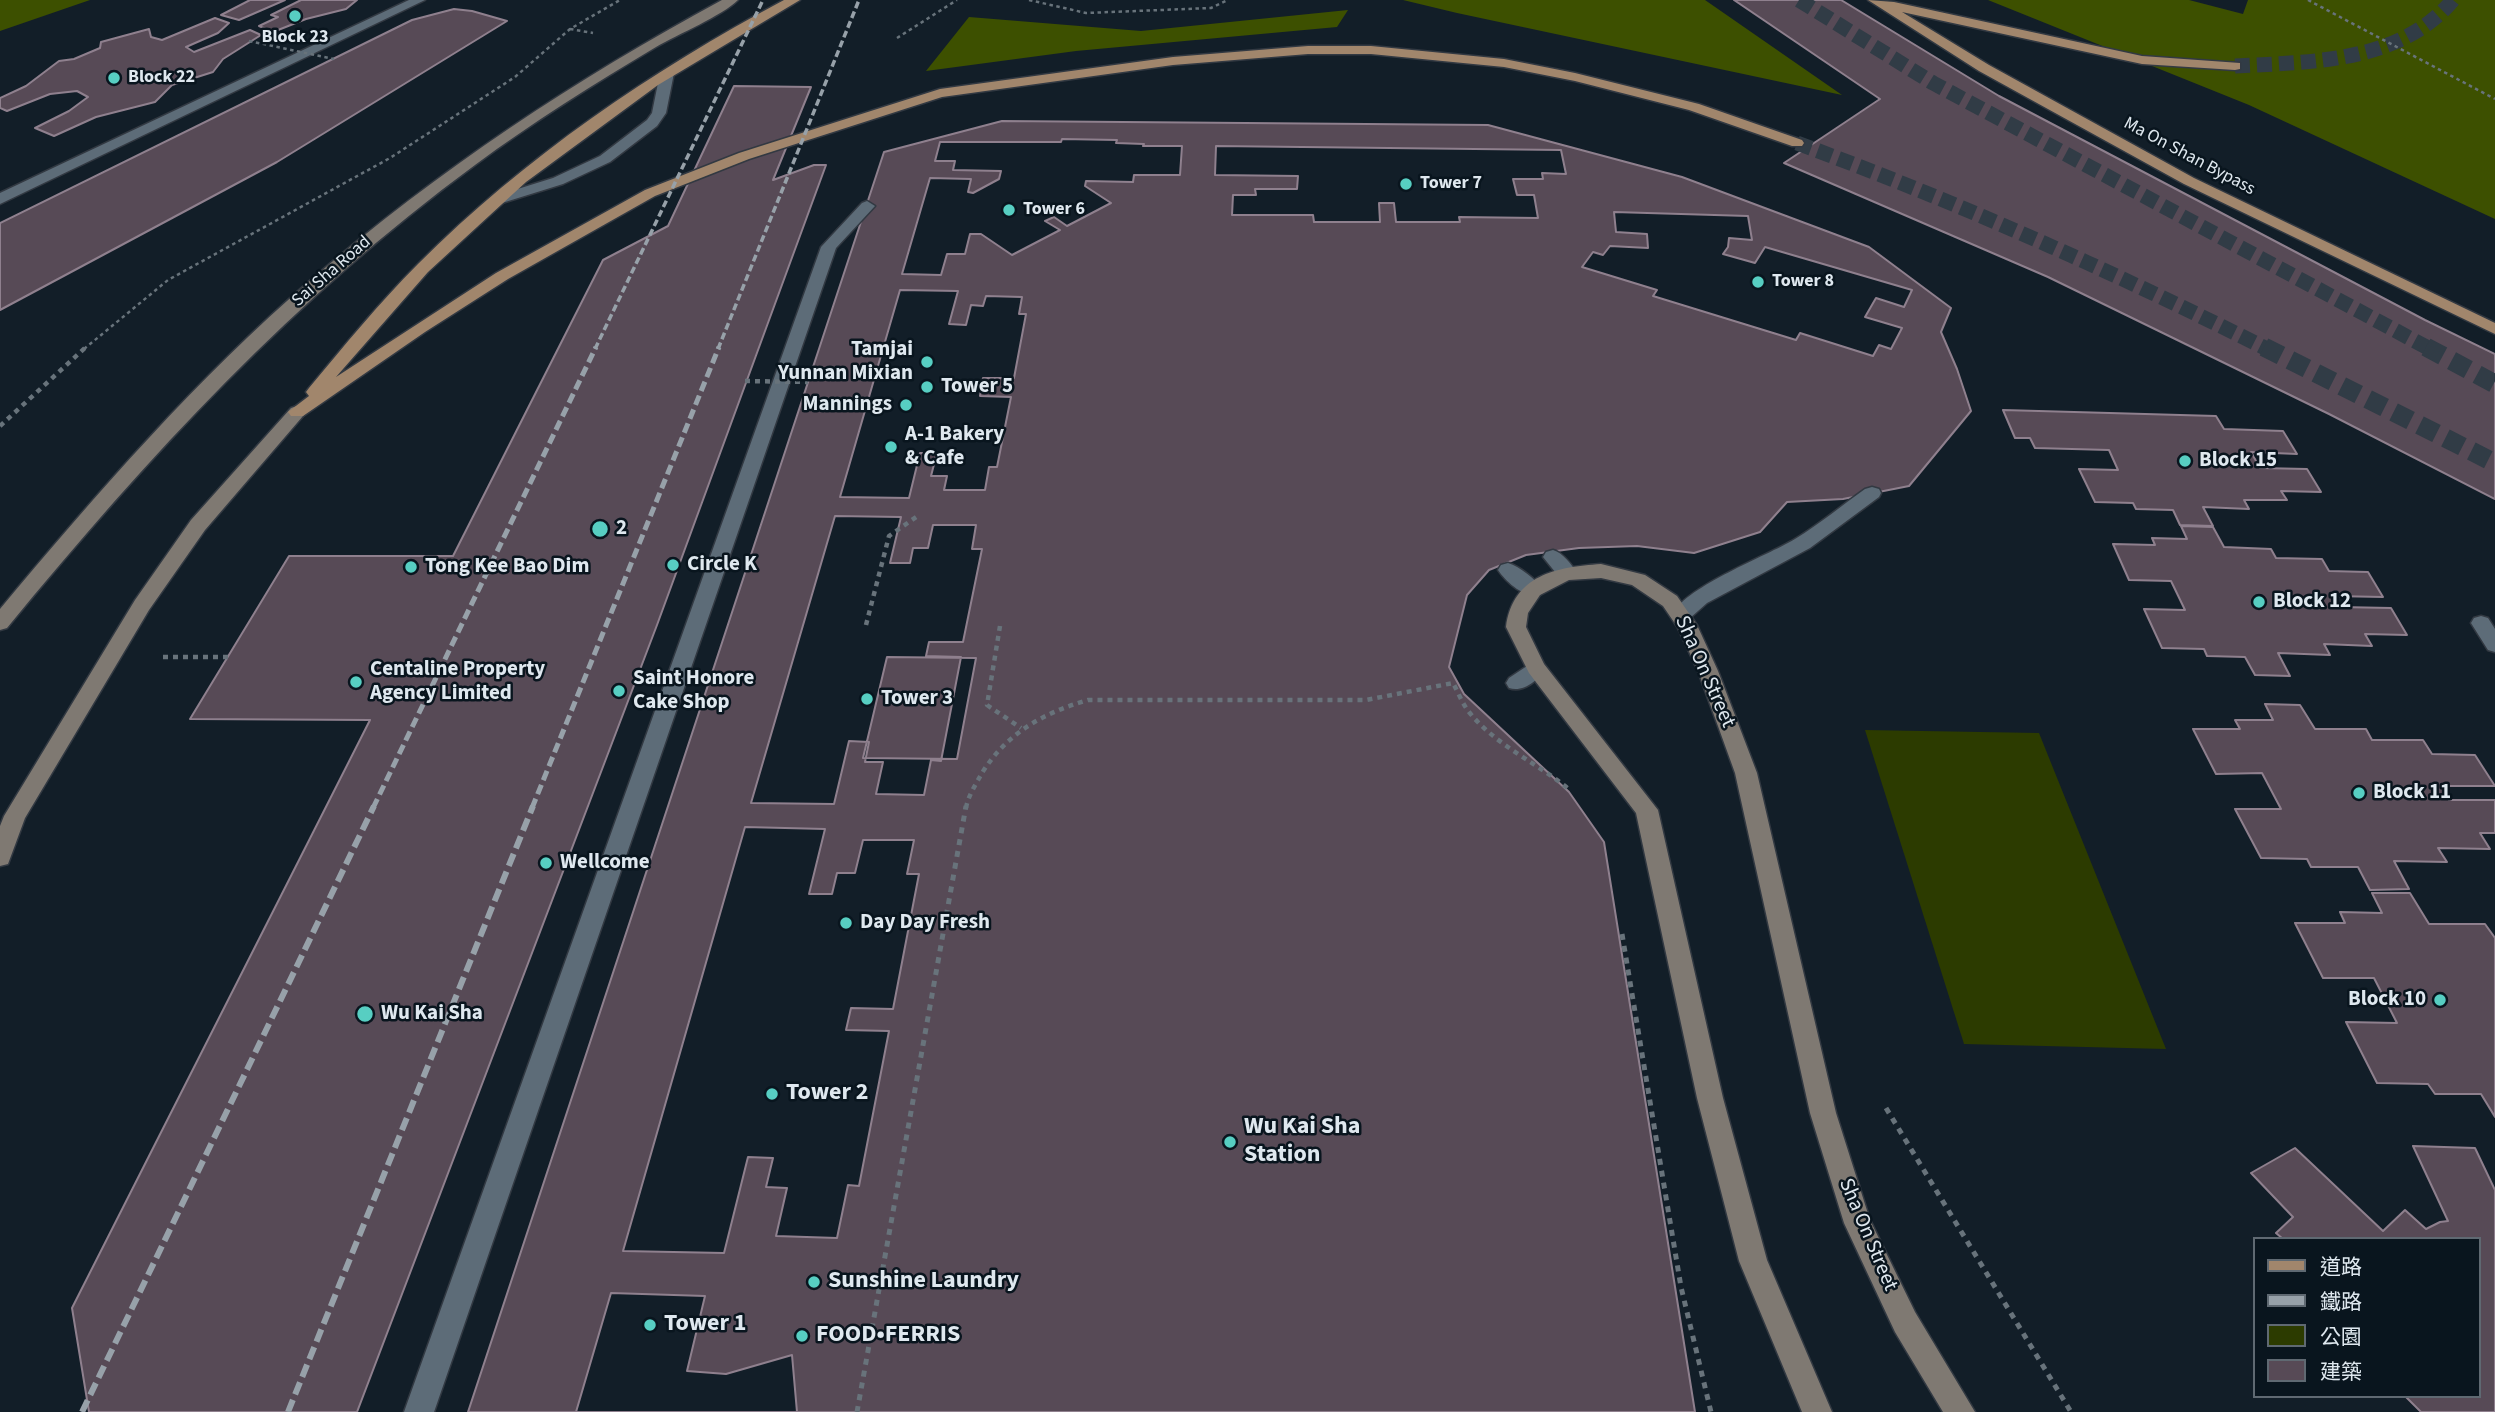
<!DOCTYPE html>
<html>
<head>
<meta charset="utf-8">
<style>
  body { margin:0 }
  #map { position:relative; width:2495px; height:1412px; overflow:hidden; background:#121e28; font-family:"Source Sans 3","Noto Sans TC",sans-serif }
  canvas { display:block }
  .legend { position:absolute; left:2253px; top:1237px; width:228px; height:161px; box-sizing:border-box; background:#09151e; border:2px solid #5f6972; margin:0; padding:9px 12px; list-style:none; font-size:21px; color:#dfe8ef }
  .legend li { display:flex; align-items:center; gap:14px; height:35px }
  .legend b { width:35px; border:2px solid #5f6972 }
</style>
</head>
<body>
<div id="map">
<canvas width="2495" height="1412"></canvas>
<ul class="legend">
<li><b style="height:9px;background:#a1866c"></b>道路</li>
<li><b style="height:9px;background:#97a1a9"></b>鐵路</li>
<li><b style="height:19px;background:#2c3b00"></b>公園</li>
<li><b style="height:19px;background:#574a56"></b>建築</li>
</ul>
</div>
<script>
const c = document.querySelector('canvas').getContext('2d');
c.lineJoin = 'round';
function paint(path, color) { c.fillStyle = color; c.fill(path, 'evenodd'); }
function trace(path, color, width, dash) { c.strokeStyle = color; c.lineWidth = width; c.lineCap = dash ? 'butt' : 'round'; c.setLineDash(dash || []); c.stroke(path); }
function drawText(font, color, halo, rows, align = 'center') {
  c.font = font + ' "Source Sans 3",sans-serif'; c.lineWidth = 5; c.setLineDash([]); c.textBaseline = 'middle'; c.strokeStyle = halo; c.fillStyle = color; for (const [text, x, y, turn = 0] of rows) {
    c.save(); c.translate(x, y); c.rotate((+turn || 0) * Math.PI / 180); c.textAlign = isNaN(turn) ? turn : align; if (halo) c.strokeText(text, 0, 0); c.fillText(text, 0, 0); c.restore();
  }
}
paint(new Path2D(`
  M1865 730 2039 733 2166 1049 1964 1044Z`), '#2c3b00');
paint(new Path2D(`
  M0 0H90L0 31Z
  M1403 0H1705L1842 95 1457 13Z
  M1988 0H2189L2243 14 2248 0H2495V219L2249 105Z
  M1348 10 1337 27 1076 51 926 71 969 17 1141 31Z`), '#3d5000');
const building = new Path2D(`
  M250 0H285L239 20 221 15Z
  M301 0H357L346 9 306 19 273 32 259 26 278 17 271 15Z
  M1734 0H1841L1999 96 2425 320 2495 354V499L2329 414 2048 277 1784 163 1880 99Z
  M454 9 472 11 507 21 277 162 0 310V223L412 20Z
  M215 18 229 23 218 33 186 47 194 52 250 30 261 35 223 59 213 72 172 85 155 102 96 117 54 136 35 128 69 111 88 97 77 91 50 94 7 111 0 108V98L26 86 59 61 74 59 100 48 101 42 149 29 151 37 162 40Z
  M734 86 811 87 773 180 814 165H826L657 625 357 1412H89L72 1308 370 720 190 719 289 556H453L603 260 668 226Z
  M1002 121 1488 125 1682 177 1869 247 1951 308 1941 332 1957 369 1971 411 1909 486 1843 499 1787 502 1760 532 1694 553 1637 546 1579 548 1526 555 1489 570 1467 595 1449 667 1464 694 1569 792 1604 842 1695 1412H468L884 152Z
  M1062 139 1117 140 1116 143 1144 144 1143 146H1182L1180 175H1134L1133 182 1086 181 1085 186 1111 203 1067 226 1054 217 1045 221 1060 230 1012 255 981 234H970L965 254H947L941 275 902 274 930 178 971 179 968 192 973 193 999 179 1001 171 953 170 955 161H935L940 142H1061Z
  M1216 146 1561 150 1566 174 1542 173 1543 179H1513L1517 195H1534L1538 218 1459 217 1460 222H1396L1394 203H1379L1380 222H1314L1313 215H1232L1233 195H1256L1255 189H1297L1298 176 1215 175Z
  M1614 212 1748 216 1752 240 1729 238 1728 247 1723 254 1755 263 1765 247 1912 290 1904 307 1876 298 1865 317 1902 328 1891 349 1879 345 1873 356 1800 333 1796 340 1653 296 1657 290 1582 267 1593 252 1603 255 1610 246 1648 248 1647 234 1616 232Z
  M900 290 958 291 949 324 966 325 971 305 983 306 986 296 1022 297 1019 314H1026L1014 378H983L980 396 1011 397 997 467H989L985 490H944L947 476H931L937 453H920L909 498 840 497Z
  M2003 410 2216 416 2224 429 2283 431 2297 454 2251 452 2260 468 2307 469 2321 492 2281 491 2287 500H2244L2249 509 2203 507 2213 526 2180 525 2173 510 2136 509 2133 503 2095 502 2079 469 2118 470 2109 450 2035 448 2030 438H2015Z
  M835 516 901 517 890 563H910L913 548H928L933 525H976L972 549H982L963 642H929L926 656 961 657 941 761 931 760 924 795 876 794 883 762H865L869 742 849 741 834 804 751 803Z
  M2181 526 2213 527 2224 547 2271 549 2276 558 2322 559 2329 571 2368 572 2383 597 2333 596 2340 607 2391 608 2407 635 2365 634 2372 646 2324 644 2330 655 2278 653 2290 676 2255 675 2245 657 2207 656 2204 649 2162 648 2144 609 2185 610 2171 581 2129 580 2113 544 2155 545 2152 538 2187 539Z
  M887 657 976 658 957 759 863 758Z
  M2265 704 2300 705 2315 729H2366L2372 740H2423L2432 754 2475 755 2495 786H2441L2449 800H2495V833H2480L2490 849 2438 848 2447 862 2394 861 2409 889 2370 890 2358 867H2311L2307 859 2261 858 2235 809H2281L2262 773 2216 774 2193 729H2240L2235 720H2273Z
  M745 827 825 829 809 894H832L837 873H855L863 840H914L907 874H919L893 1009 851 1008 846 1030 889 1031 859 1186 848 1185 837 1238 776 1236 787 1188 766 1187 773 1158 748 1157 724 1253 623 1251Z
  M2372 893H2410L2429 924H2485L2495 938V1117L2481 1094H2435L2428 1084 2377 1083 2346 1022 2397 1023 2374 978H2323L2295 923H2345L2340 912 2382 913Z
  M2413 1146 2475 1148 2495 1190V1412H2421L2405 1396H2479V1239H2283L2276 1233 2293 1217 2251 1173 2295 1148 2383 1231 2405 1210 2426 1229 2440 1222 2448 1221Z
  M611 1293 705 1296 687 1371 726 1374 792 1355 797 1412H576Z`);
paint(building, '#574a56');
trace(building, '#8f808e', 2);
trace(new Path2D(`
  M1799 0 1933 83 2430 349
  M2235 66C2311 62 2400 63 2453 0
  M1797 143C1958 202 2114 272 2267 349`), '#313c46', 15, [15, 7]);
trace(new Path2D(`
  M2264 347 2495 463
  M2426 347 2495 384`), '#313c46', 19, [19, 10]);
const lane = new Path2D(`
  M409 0H425L0 204V193Z
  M667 69 674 73 666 113 657 126 610 162 563 184 502 203H492L489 200 492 197 553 178 600 156 647 120 652 113 660 73Z
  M867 201 875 206 836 248 434 1412H404L821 247 862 203Z
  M1872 487 1879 489 1881 493 1879 497 1810 548 1707 603 1689 619H1675L1672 614C1689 585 1765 557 1795 539 1820 524 1842 505 1865 489Z
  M1553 550C1563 553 1571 564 1577 573L1574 578H1560L1543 557 1546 552Z
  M1508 563C1520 567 1536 579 1543 590L1540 595C1525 599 1506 582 1498 570L1501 565Z
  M2481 616 2488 618 2495 629V652L2488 650 2471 623 2474 618Z
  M1536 660 1543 663 1546 668C1539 680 1523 693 1509 688L1506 683 1509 678Z`);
const secondary = new Path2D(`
  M722 0H738C722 16 678 34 656 47 594 84 533 122 475 165 293 299 150 454 7 628L0 630V609C97 493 197 378 312 279 438 170 576 79 722 0Z
  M297 406 306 412 303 416 205 530 149 610 25 818 8 864 0 866V826L4 816 135 600 191 520 291 408Z
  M1601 564 1645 575 1677 596 1697 625 1718 671 1757 773 1836 1113 1870 1220 1915 1312 1975 1412H1943L1895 1332 1844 1223 1810 1113 1735 773 1698 671 1678 628 1663 606 1632 585 1601 578 1569 580 1540 595 1528 613 1526 627 1544 664 1658 810 1723 1098 1767 1260 1832 1412H1802L1739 1261 1697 1098 1636 813 1529 673 1506 627C1513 575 1556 567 1601 564Z`);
const primary = new Path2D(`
  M784 0H800L658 85 526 182 428 272 336 377 496 273 645 190 739 153 940 89 1173 57 1308 46H1371L1504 59 1575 73 1699 104 1802 140 1804 143 1802 146H1792L1689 110 1575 81 1504 67 1371 54H1308L1173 65 942 97 749 159 655 196 508 279 425 332 303 416H291L288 412 309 396 306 392 309 388C344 346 379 303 418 264 525 157 651 71 784 0Z
  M1868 0 1894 2 2142 56 2240 63V69L2235 70 2142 64 1902 12 1989 65 2194 178 2495 323V334L2184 184 1979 71Z`);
trace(lane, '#323942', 3);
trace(secondary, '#323942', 3);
trace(primary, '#323942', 3);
trace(new Path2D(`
  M1029 0 1086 13 1211 8 1228 0
  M2308 0 2495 99
  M570 29 593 33
  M897 38 957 0
  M84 349 168 280 390 158 515 77 570 29 620 0`), '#68737b', 2.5, [3.5, 3.5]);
trace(new Path2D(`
  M0 426 86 347
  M866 625 889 536 919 515
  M1000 626 987 705 1021 728
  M163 657H228
  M966 808C968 796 976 784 982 773 1007 733 1043 713 1088 700H1366L1453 683C1458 692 1462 703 1469 712 1496 746 1538 763 1571 791`), '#68737b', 4.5, [5, 5]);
trace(new Path2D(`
  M1622 934 1681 1287 1711 1412
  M1886 1108 2071 1412
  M857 1412 966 806`), '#68737b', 5, [6, 6]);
paint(lane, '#5d6c78');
paint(secondary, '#7f7972');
paint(primary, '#a1866c');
trace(new Path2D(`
  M595 349 763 0
  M718 349 859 0`), '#97a1a9', 3.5, [7, 3.5]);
trace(new Path2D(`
  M373 808 596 347
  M532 808 719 347`), '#97a1a9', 5, [10, 5]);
trace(new Path2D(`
  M82 1412 374 806
  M288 1412 533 806`), '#97a1a9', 6, [13, 6]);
trace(new Path2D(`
  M249 41 334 59`), '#68737b', 2.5, [3.5, 3.5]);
trace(new Path2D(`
  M745 381 808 382`), '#68737b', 4.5, [5, 5]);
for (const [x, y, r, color] of [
  [295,16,7,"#57cec2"],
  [114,78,7,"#57cec2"],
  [1406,184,7,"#57cec2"],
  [1009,210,7,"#57cec2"],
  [1758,282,7,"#57cec2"],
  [927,362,7,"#57cec2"],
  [927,387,7,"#57cec2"],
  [906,405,7,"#57cec2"],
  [891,447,7,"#57cec2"],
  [2185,461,7,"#57cec2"],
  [600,529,9,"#57cec2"],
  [673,565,7,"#57cec2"],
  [411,567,7,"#57cec2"],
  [2259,602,7,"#57cec2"],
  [356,682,7,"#57cec2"],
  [619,691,7,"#57cec2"],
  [867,699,7,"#57cec2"],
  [2359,793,7,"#57cec2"],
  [546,863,7,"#57cec2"],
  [846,923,7,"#57cec2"],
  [2440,1000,7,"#57cec2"],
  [365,1014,9,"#57cec2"],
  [772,1094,7,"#57cec2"],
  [1230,1142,7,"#57cec2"],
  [814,1282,7,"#57cec2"],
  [650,1325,7,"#57cec2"],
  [802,1336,7,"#57cec2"]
]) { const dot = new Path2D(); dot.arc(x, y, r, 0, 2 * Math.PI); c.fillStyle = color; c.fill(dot); trace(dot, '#09151e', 2.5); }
drawText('bold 18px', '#dfe8ef', '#09151e', [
  ["Block 23",295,38,"center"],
  ["Block 22",128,78],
  ["Tower 7",1420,184],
  ["Tower 6",1023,210],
  ["Tower 8",1772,282]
], 'left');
drawText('18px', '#dfe8ef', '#09151e', [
  ["Ma On Shan Bypass",2189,157,28],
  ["Sai Sha Road",332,272,-41]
]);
drawText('bold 21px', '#dfe8ef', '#09151e', [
  ["Tamjai",913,350,"right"],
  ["Yunnan Mixian",913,374,"right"],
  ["Tower 5",941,387],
  ["Mannings",892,405,"right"],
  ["A-1 Bakery",905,435],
  ["& Cafe",905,459],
  ["Block 15",2199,461],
  ["2",616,529],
  ["Circle K",687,565],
  ["Tong Kee Bao Dim",425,567],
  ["Block 12",2273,602],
  ["Centaline Property",370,670],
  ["Agency Limited",370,694],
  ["Saint Honore",633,679],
  ["Cake Shop",633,703],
  ["Tower 3",881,699],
  ["Block 11",2373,793],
  ["Wellcome",560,863],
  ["Day Day Fresh",860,923],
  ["Block 10",2426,1000,"right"],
  ["Wu Kai Sha",381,1014]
], 'left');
drawText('21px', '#dfe8ef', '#09151e', [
  ["Sha On Street",1704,672,66],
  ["Sha On Street",1867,1235,67]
]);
drawText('bold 24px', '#dfe8ef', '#09151e', [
  ["Tower 2",786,1094],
  ["Wu Kai Sha",1244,1128],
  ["Station",1244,1156],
  ["Sunshine Laundry",828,1282],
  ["Tower 1",664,1325],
  ["FOOD•FERRIS",816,1336]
], 'left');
</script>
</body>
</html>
